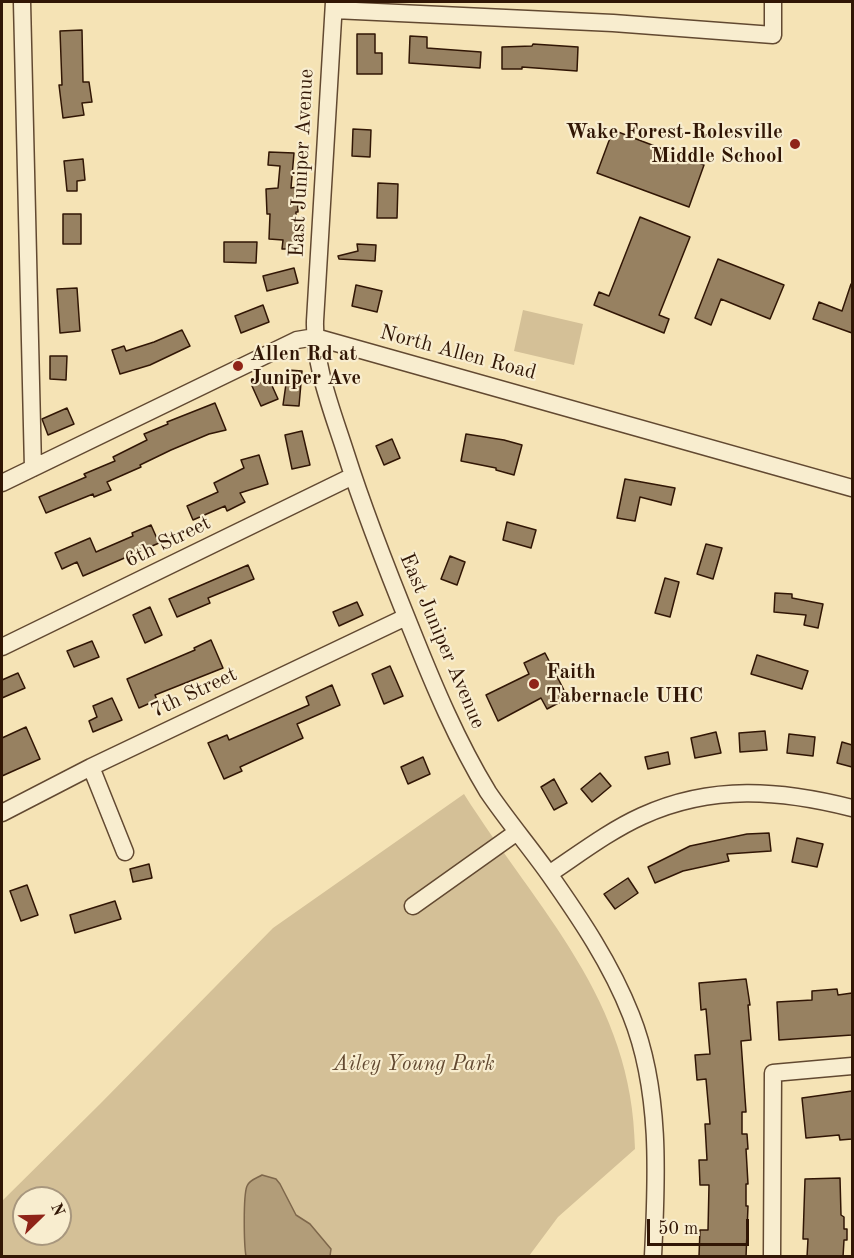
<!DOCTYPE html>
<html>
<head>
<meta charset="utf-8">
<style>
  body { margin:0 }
  #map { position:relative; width:854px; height:1258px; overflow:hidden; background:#f5e3b5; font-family:"Old Standard TT",serif }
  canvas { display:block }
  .frame { position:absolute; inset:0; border:3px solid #311605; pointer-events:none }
  .north { position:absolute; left:12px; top:1186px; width:60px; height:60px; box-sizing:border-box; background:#f8edcf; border:2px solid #a8977e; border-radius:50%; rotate:67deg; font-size:16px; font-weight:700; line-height:24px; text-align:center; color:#311605 }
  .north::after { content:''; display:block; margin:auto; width:21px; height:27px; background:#8f2418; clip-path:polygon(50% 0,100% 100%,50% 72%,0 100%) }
  .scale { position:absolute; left:647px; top:1219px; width:102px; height:27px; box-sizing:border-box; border:3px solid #311605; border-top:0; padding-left:8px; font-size:18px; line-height:21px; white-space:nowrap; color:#311605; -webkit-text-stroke:4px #f8edcf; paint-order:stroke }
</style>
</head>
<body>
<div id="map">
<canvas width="854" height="1258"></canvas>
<div class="frame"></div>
<div class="north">N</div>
<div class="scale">50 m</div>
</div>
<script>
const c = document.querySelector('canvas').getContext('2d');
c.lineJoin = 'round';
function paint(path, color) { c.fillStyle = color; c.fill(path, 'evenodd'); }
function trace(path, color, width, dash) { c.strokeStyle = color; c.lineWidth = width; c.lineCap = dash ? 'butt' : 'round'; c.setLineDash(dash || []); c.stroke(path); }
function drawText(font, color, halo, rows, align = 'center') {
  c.font = font + ' "Old Standard TT",serif'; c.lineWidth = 4.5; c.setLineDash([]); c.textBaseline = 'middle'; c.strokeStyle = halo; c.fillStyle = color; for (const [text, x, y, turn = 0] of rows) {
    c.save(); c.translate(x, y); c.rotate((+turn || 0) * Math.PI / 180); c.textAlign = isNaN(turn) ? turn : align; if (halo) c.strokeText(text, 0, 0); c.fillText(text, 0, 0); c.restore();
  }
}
paint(new Path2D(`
  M523 310 583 324 574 365 514 351Z
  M464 794C538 911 633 999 635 1149L558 1217 529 1256H2V1201L100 1104 273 928ZM24 1198H60V1234H24Z`), '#d4c097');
const water = new Path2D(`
  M262 1175 276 1179 280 1184 296 1215 310 1224 331 1249 330 1256H246C244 1245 243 1196 247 1186 249 1180 257 1178 262 1175Z`);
paint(water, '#b29d79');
trace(water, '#7e674b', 1.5);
const building = new Path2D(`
  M82 30 83 82H89L92 102 82 103 84 115 63 118 59 85H62L60 31Z
  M357 34H375V53H382V74H357Z
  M410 36 427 37V48L481 52 480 68 409 63Z
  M533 44 578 47 577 71 522 67V69H502V47L532 46Z
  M353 129 371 130 370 157 352 156Z
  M613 130 704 165 689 207 597 173Z
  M269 152 294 153 291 188 297 187 298 212H296L295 249H282L283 240 269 239 270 214H267L266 189 278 188 280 166 268 165Z
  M83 159 85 180 77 181V191H67L64 161Z
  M378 183 398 184 397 218H377Z
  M63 214H81V244H63Z
  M640 217 690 237 659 315 669 319 664 333 594 305 599 292 609 296Z
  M224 242H257L256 263 224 262Z
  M357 244 376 245 375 261 339 259 338 256 358 251Z
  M718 259 784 285 770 319 721 299 711 325 695 318Z
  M294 268 298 283 267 291 263 276Z
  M851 284H852V333L813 319 819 302 842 311Z
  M356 285 382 291 377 312 352 306Z
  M77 288 80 331 60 333 57 289Z
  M263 305 269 322 241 333 235 316Z
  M182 330 190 346 150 365 120 374 112 350 124 346 126 351 154 342Z
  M50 356H67L66 380 50 379Z
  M288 370 302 371 299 406 283 405Z
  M269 379 278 399 261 406 252 386Z
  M215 403 226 430 209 434 171 450 140 465 141 467 107 482 111 490 94 497 93 494 46 513 39 497 86 477 84 474 115 461 113 457 147 440 144 434 168 424 167 422Z
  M67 408 74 424 48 435 42 419Z
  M302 431 310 465 292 469 285 435Z
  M466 434 504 440 522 445 514 475 496 470V468L461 461Z
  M392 439 400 458 384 465 376 446Z
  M259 455 268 484 240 493 245 502 227 511 225 506 193 520 187 506 218 492 214 483 244 468 241 460Z
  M625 479 675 488 671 505 640 497 635 521 617 518Z
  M507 522 536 530 531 548 503 540Z
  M151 525 159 543 83 576 77 562 62 569 55 553 90 538 96 552 133 536 132 533Z
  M706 544 722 548 713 579 697 574Z
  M450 556 465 562 457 585 441 579Z
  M248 565 254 579 208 598 210 603 177 617 169 599Z
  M665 578 679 582 670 617 655 613Z
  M775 593 792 594V598L823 604 818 628 804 625 806 615 774 612Z
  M357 602 363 615 339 626 333 612Z
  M150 607 162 635 145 643 133 615Z
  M211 640 223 668 155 695 157 700 139 708 127 679 195 650 194 648Z
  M92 641 99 657 74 667 67 651Z
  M545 653 568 698 547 709 541 698 498 721 486 695 529 674 524 663Z
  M757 655 808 671 802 689 751 674Z
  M390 666 403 696 384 704 372 674Z
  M18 673 25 688 2 698V680Z
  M332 685 340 705 297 724 303 738 240 767 242 771 224 779 208 743 227 735 229 740 309 705 306 697Z
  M112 698 122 720 93 732 89 721 97 717 93 706Z
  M26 727 40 759 2 776V738Z
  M765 731 767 750 740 752 739 733Z
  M716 732 721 753 695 758 691 738Z
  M789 734 815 737 813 756 787 753Z
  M842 742 852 745V767L837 763Z
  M668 752 670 764 648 769 645 757Z
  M423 757 430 774 408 784 401 767Z
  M600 773 611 786 592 802 581 789Z
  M554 779 567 803 554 810 541 787Z
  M769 833 771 851 727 854 729 861 683 871 655 883 648 867 690 846 747 834Z
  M797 838 823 844 817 867 792 862Z
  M149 864 152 878 133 882 130 869Z
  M628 878 638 893 615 909 604 894Z
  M27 885 38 915 21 921 10 891Z
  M115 901 121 919 75 933 70 915Z
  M746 979 750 1005H748L751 1040 741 1041 746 1112H742V1134H747L748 1149H746L748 1184H746V1206H748L746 1257 699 1256 700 1230H708L709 1185H700L699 1160H707L705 1124H710L706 1079 697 1080 695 1055 710 1054 706 1009 701 1010 699 983Z
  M837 989 838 995 852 993V1035L779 1040 777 1002 812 1000V991Z
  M852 1091V1139L840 1140 839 1135 806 1138 802 1098Z
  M840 1178 841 1215 844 1217V1229H847V1240H844L843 1257H807L808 1239H803L805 1179Z`);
paint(building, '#978161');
trace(building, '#311605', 1.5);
const minor = new Path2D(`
  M22 2 33 468
  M334 2 315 321C314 367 332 410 346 454 365 514 388 572 412 631 434 686 457 741 488 792 507 820 529 846 549 874 580 918 611 964 631 1015 661 1090 657 1177 653 1256
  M334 10 613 23 773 35V2
  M2 483 297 340 315 337 852 488
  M2 647 353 476
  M91 767 125 852
  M2 813 91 767 406 617
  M549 874C579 854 609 831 642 816 712 784 781 790 852 808
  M413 906 517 832
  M772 1256 773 1073 852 1066`);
trace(minor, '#624931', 19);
trace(minor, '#f8edcf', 16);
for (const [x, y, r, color] of [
  [795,144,6,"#8f2418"],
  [238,366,6,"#8f2418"],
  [534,684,6,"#8f2418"]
]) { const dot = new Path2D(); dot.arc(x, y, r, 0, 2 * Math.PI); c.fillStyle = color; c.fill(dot); trace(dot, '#f8edcf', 2); }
drawText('bold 21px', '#311605', '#f8edcf', [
  ["Wake Forest-Rolesville",783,132,"right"],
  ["Middle School",783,156,"right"],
  ["Allen Rd at",250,354],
  ["Juniper Ave",250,378],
  ["Faith",546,672],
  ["Tabernacle UHC",546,696]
], 'left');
drawText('21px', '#311605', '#f8edcf', [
  ["East Juniper Avenue",302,163,-87],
  ["North Allen Road",458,353,15],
  ["6th Street",168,542,-26],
  ["East Juniper Avenue",442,641,67],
  ["7th Street",194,693,-25]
]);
drawText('italic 21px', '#624931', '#f8edcf', [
  ["Ailey Young Park",414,1064]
]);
</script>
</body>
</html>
